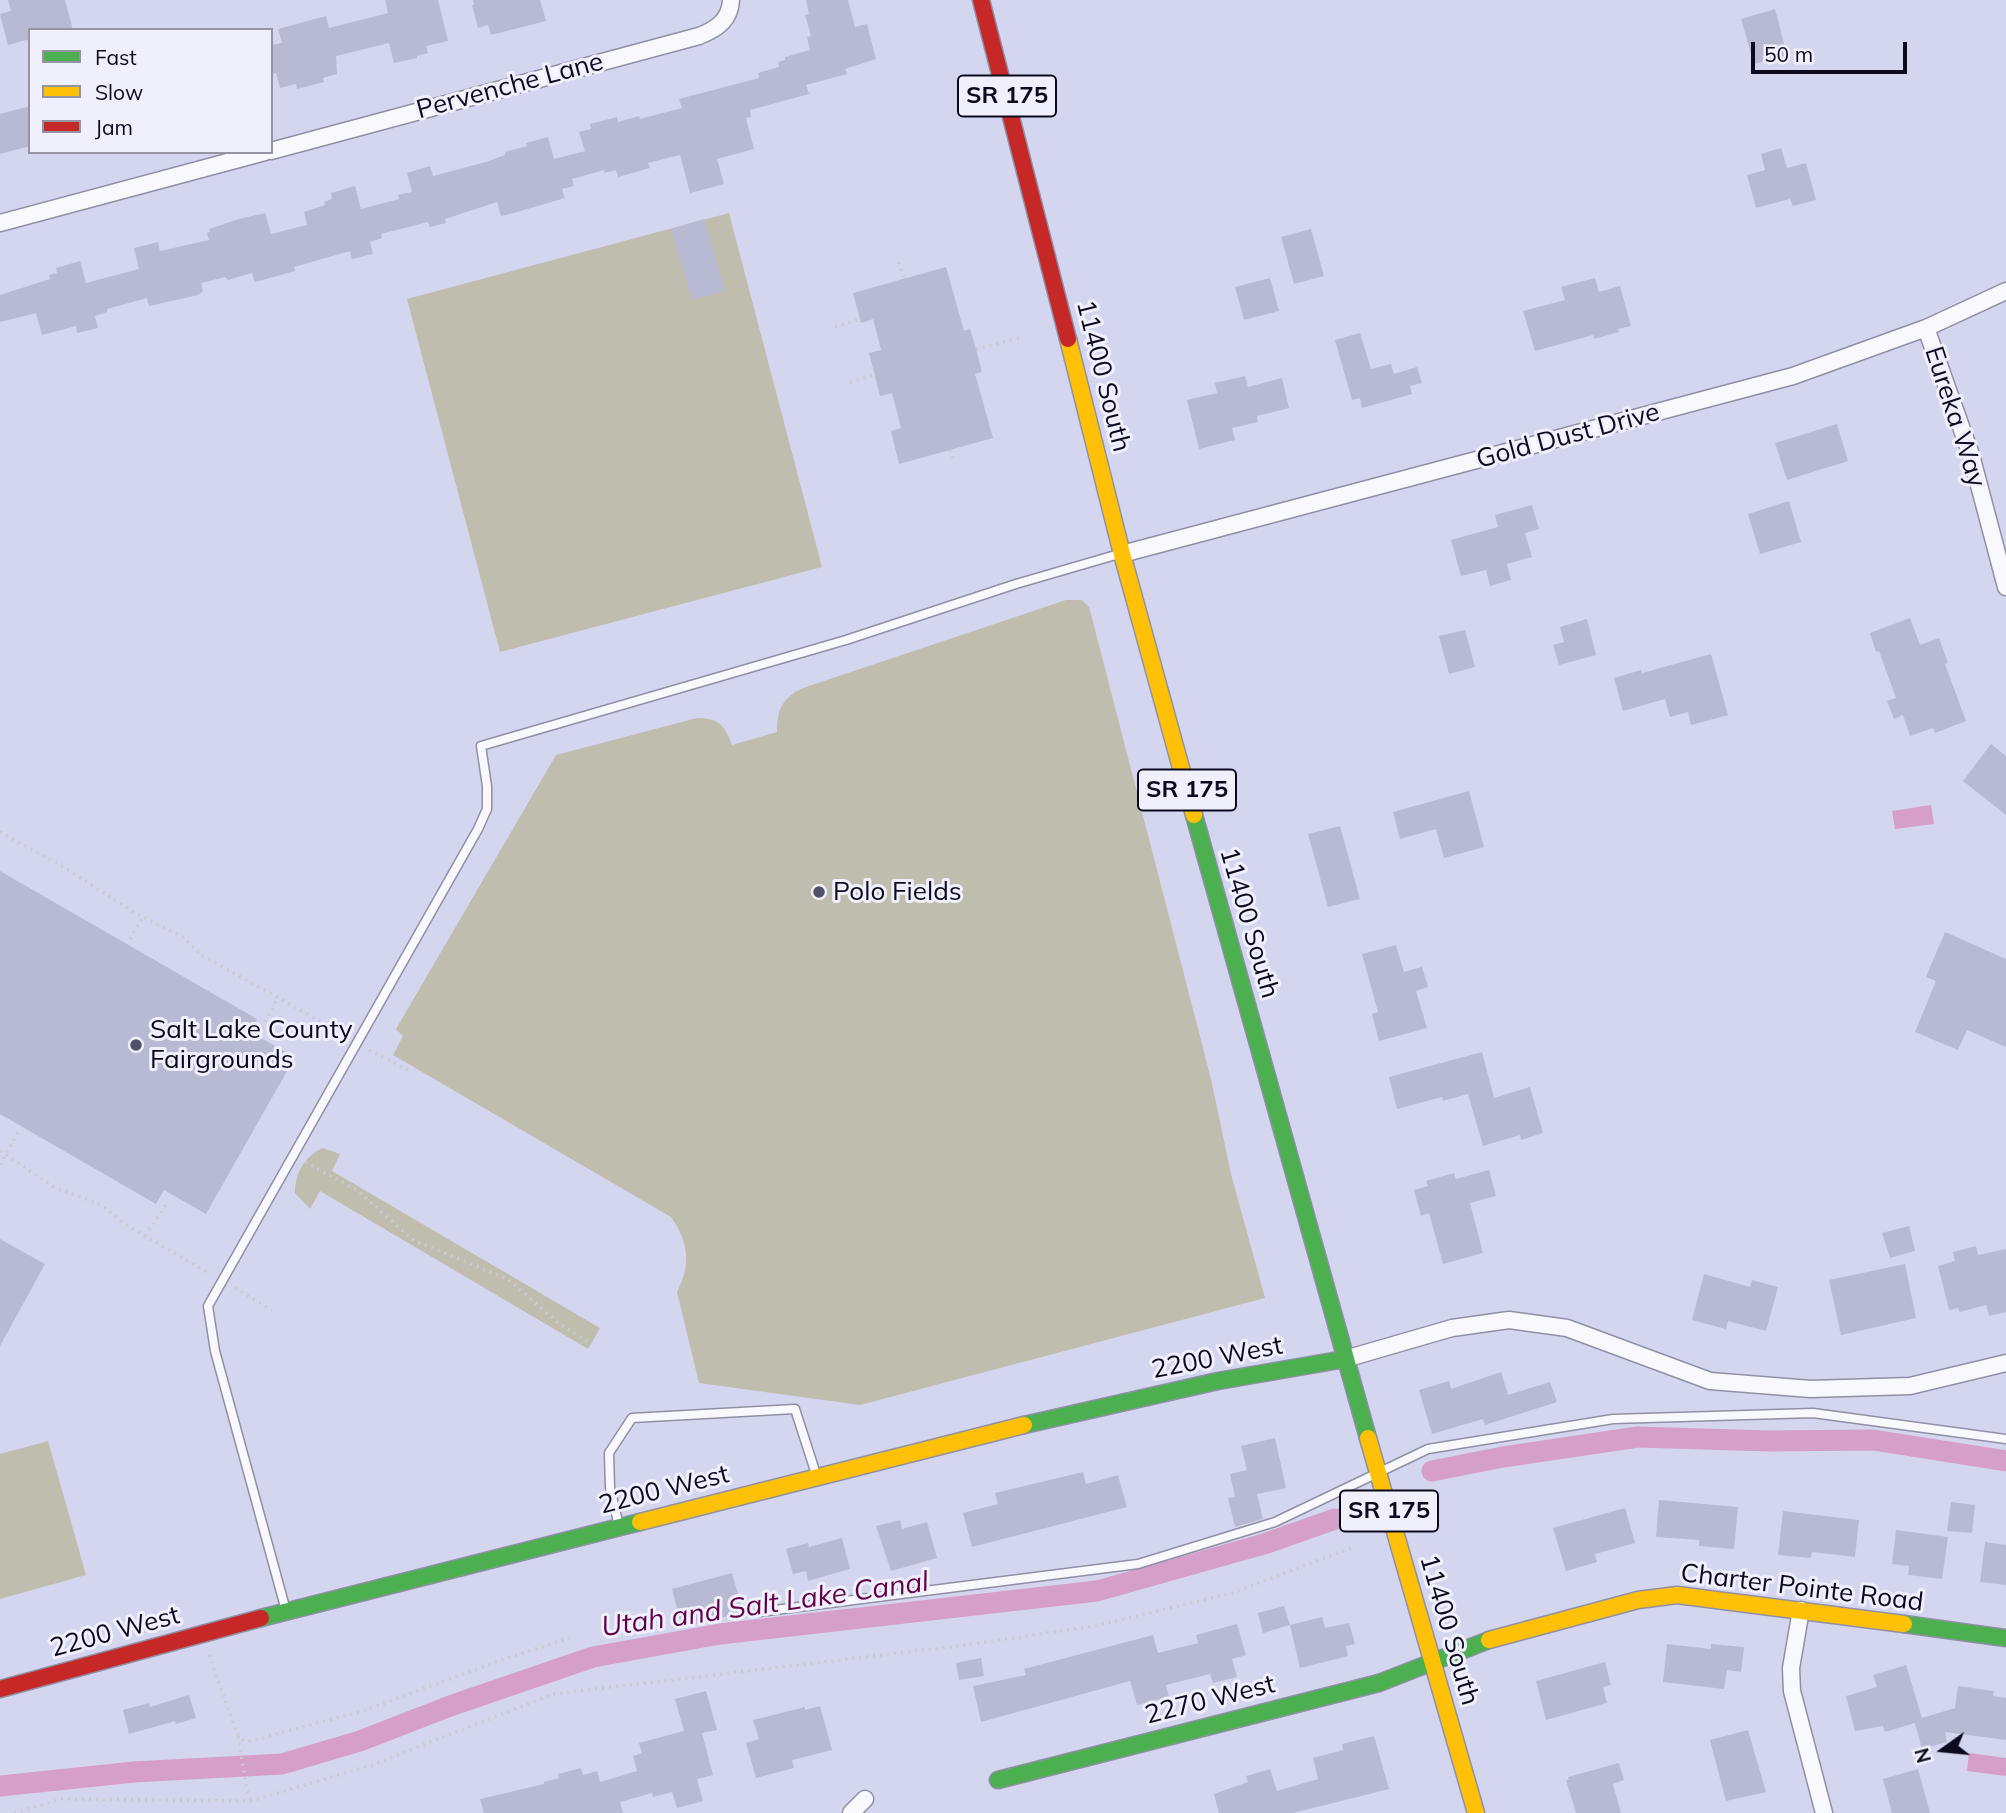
<!DOCTYPE html>
<html>
<head>
<meta charset="utf-8">
<style>
  body { margin:0 }
  #map { position:relative; width:2006px; height:1813px; overflow:hidden; background:#d4d6f0; font-family:Mulish,sans-serif }
  canvas { display:block }
  .legend { position:absolute; left:28px; top:28px; width:245px; height:126px; box-sizing:border-box; background:#eff0fc; border:2px solid #9494a3; margin:0; padding:9px 12px; list-style:none; font-size:21px; color:#0b0a1e }
  .legend li { display:flex; align-items:center; gap:14px; height:35px }
  .legend b { width:35px; border:2px solid #9494a3 }
  .north { position:absolute; left:1908px; top:1715px; width:70px; height:70px; -webkit-text-stroke:5px #eff0fc; paint-order:stroke; rotate:255deg; font-size:19px; font-weight:700; line-height:28px; text-align:center; color:#0b0a1e }
  .north::after { content:''; display:block; margin:auto; width:24px; height:32px; background:#0b0a1e; clip-path:polygon(50% 0,100% 100%,50% 72%,0 100%) }
  .scale { position:absolute; left:1751px; top:42px; width:156px; height:32px; box-sizing:border-box; border:4px solid #0b0a1e; border-top:0; padding-left:9px; font-size:21px; line-height:24px; white-space:nowrap; color:#0b0a1e; -webkit-text-stroke:5px #eff0fc; paint-order:stroke }
</style>
</head>
<body>
<div id="map">
<canvas width="2006" height="1813"></canvas>
<ul class="legend">
<li><b style="height:9px;background:#4caf50"></b>Fast</li>
<li><b style="height:9px;background:#ffc107"></b>Slow</li>
<li><b style="height:9px;background:#c62828"></b>Jam</li>
</ul>
<div class="north">N</div>
<div class="scale">50 m</div>
</div>
<script>
const c = document.querySelector('canvas').getContext('2d');
c.lineJoin = 'round';
function paint(path, color) { c.fillStyle = color; c.fill(path, 'evenodd'); }
function trace(path, color, width, dash) { c.strokeStyle = color; c.lineWidth = width; c.lineCap = dash ? 'butt' : 'round'; c.setLineDash(dash || []); c.stroke(path); }
function drawText(font, color, halo, rows, align = 'center') {
  c.font = font + ' Mulish,sans-serif'; c.lineWidth = 6; c.setLineDash([]); c.textBaseline = 'middle'; c.strokeStyle = halo; c.fillStyle = color; for (const [text, x, y, turn = 0] of rows) {
    c.save(); c.translate(x, y); c.rotate((+turn || 0) * Math.PI / 180); c.textAlign = isNaN(turn) ? turn : align; if (halo) c.strokeText(text, 0, 0); c.fillText(text, 0, 0); c.restore();
  }
}
paint(new Path2D(`
  M729 213 822 567 500 652 407 299Z
  M1066 600H1082L1089 607 1093 622 1211 1079 1231 1174 1265 1298 860 1405 699 1383 677 1292C691 1264 689 1243 671 1217L393 1055 403 1036 396 1029 556 755 697 718C718 718 725 725 732 745L777 732C777 710 782 698 803 688Z
  M323 1148 340 1154 332 1171 600 1328 588 1349 320 1191 310 1209 295 1193C295 1172 305 1156 323 1148Z
  M48 1441 86 1575 0 1599V1454Z`), '#bfbdad');
paint(new Path2D(`
  M1931 805 1934 824 1895 829 1892 811Z
  M1969 1753 2006 1758V1776L1967 1771Z`), '#d59fc9');
trace(new Path2D(`
  M1432 1471 1503 1457 1638 1437 1769 1441 1873 1440 2006 1461
  M0 1786 134 1772 282 1764 360 1741 450 1706 593 1657 720 1634 1097 1591 1264 1544 1335 1519`), '#d59fc9', 21);
paint(new Path2D(`
  M8 0H65L73 30H30V39L8 45 0 14 11 11Z
  M385 0H438L448 41 426 46 428 53 417 56V58L394 63 389 43 336 56 337 74 323 78 324 82 297 89 296 84 280 88 276 73 271 74V45L282 43 278 29 326 16 329 28 388 13Z
  M473 0H540L546 21 491 35 488 25 478 28 472 5H474Z
  M806 0H848L855 27 867 24 876 59 845 69 847 74 806 85 809 94 750 110 751 117 746 118 754 149 717 159 724 184 690 193 680 155 648 163 650 168 618 177 616 170 604 173V170L572 179 574 186 562 189 565 198 517 212 501 216 497 202 445 219 446 223 430 227 428 222 381 234 382 238 370 242 373 254 352 259 350 251 294 267 295 271 255 282 252 273 228 280 225 277 201 283 203 291 198 295 149 306 147 298 107 309V312L95 316 98 328 77 333 76 326 42 335 36 313 0 322V295L50 279 49 275 57 273 56 268 80 261 86 283 139 269 134 248 158 242 160 251 209 240 207 233 210 232 209 229 239 219 265 213 271 234 307 225 304 212 325 205 324 202 332 199 331 193 355 186 361 209 399 199 398 195 412 192 407 173 430 166 433 176 486 162 505 155V152L527 146 526 143 548 137 554 159 585 151 579 132 591 129 590 124 617 117 618 122 639 116 640 119 682 108 679 99 759 78 758 73 779 67 778 62 785 60V57L810 50 807 37 811 36 805 15 809 14Z
  M1775 9 1787 55 1754 64 1741 19Z
  M30 106V146L0 154V114Z
  M1781 148 1787 168 1806 163 1816 200 1793 206 1790 199 1756 208 1747 175 1765 170 1761 154Z
  M704 219 725 291 692 300 671 229Z
  M1311 229 1324 276 1294 284 1281 237Z
  M946 267 964 331 970 329 976 349 982 372 975 374 993 438 899 464 891 431 901 428 892 393 880 396 869 353 881 350 873 319 861 323 853 293Z
  M1270 278 1279 311 1244 320 1235 287Z
  M1595 278 1599 292 1620 286 1631 326 1618 329 1619 332 1594 339 1593 335 1535 351 1523 311 1565 300 1561 287Z
  M1360 333 1371 369 1391 364 1394 374 1417 367 1422 383 1410 386 1412 394 1362 408 1360 398 1352 400 1335 340Z
  M1245 376 1248 387 1282 378 1289 408 1257 416 1258 422 1232 428 1235 440 1199 449 1187 400 1217 393 1215 383Z
  M1837 424 1848 461 1787 480 1775 443Z
  M1789 501 1801 542 1760 554 1748 514Z
  M1532 505 1539 529 1525 533 1532 557 1507 564 1511 580 1490 586 1486 570 1461 576 1451 540 1498 527 1495 515Z
  M1910 618 1920 645 1939 638 1948 663 1945 664 1966 721 1935 733 1933 728 1910 736 1903 715 1894 719 1887 701 1896 698 1879 651 1876 652 1870 633Z
  M1587 619 1596 655 1559 665 1553 645 1564 642 1560 627Z
  M1465 630 1475 667 1449 674 1439 636Z
  M1711 654 1728 715 1691 725 1688 712 1670 717 1665 699 1623 711 1614 678 1641 670 1642 673Z
  M1991 744 2006 756V815L1963 781Z
  M1469 791 1484 847 1444 858 1436 829 1400 839 1393 812Z
  M1340 826 1360 899 1328 907 1308 834Z
  M0 871 257 1019 250 1032 295 1057 206 1214 164 1190 156 1204 0 1114Z
  M1945 932 2006 959V1047L1967 1030 1958 1050 1915 1032 1936 981 1926 977Z
  M1396 945 1404 972 1422 967 1428 987 1416 991 1427 1028 1379 1041 1372 1014 1378 1012 1362 954Z
  M1482 1052 1494 1098 1530 1087 1543 1133 1521 1140 1520 1135 1483 1146 1468 1094 1443 1101 1442 1097 1397 1109 1389 1077Z
  M1489 1170 1496 1196 1470 1203 1483 1253 1443 1264 1429 1213 1421 1216 1414 1190 1428 1186 1426 1181 1454 1173 1456 1179Z
  M1909 1226 1915 1251 1890 1258 1882 1233Z
  M0 1239 45 1264 0 1346Z
  M1976 1246 1978 1255 2006 1249V1312L1989 1316 1986 1305 1960 1312 1958 1308 1949 1310 1938 1266 1955 1261 1953 1252Z
  M1905 1264 1916 1318 1841 1335 1829 1280Z
  M1704 1274 1750 1287 1752 1280 1778 1287 1766 1331 1728 1321 1726 1329 1692 1320Z
  M1501 1372 1508 1395 1550 1382 1557 1402 1485 1425 1483 1419 1432 1434 1419 1390 1449 1381 1451 1389Z
  M1275 1438 1286 1488 1257 1494 1263 1519 1235 1527 1228 1498 1235 1497 1230 1474 1247 1470 1241 1446Z
  M1083 1472 1086 1484 1118 1475 1127 1507 972 1547 963 1513 998 1504 995 1493Z
  M1659 1500 1738 1507 1734 1549 1699 1546V1540L1656 1537Z
  M1951 1502 1975 1505 1972 1533 1947 1531Z
  M1625 1508 1635 1543 1595 1554 1597 1562 1566 1571 1553 1528Z
  M1783 1511 1859 1520 1855 1557 1812 1552 1811 1558 1778 1555Z
  M900 1520 902 1529 927 1522 937 1558 891 1571 876 1526Z
  M1896 1530 1948 1537 1942 1579 1908 1575 1909 1566 1892 1564Z
  M842 1538 850 1569 808 1581 806 1571 793 1574 786 1549 808 1543 809 1547Z
  M1985 1542 2006 1545V1585L1980 1582Z
  M732 1573 743 1612 682 1628 672 1589Z
  M1284 1606 1290 1625 1263 1633 1258 1613Z
  M1322 1617 1325 1628 1349 1623 1355 1644 1346 1646 1348 1656 1300 1668 1290 1625Z
  M1237 1624 1246 1655 1232 1659 1237 1677 1213 1683 1210 1674 1166 1685 1169 1697 1137 1705 1130 1681 981 1722 973 1686 1026 1675 1024 1669 1153 1635 1158 1653 1198 1643 1196 1635Z
  M1667 1644 1711 1649V1644L1744 1647 1741 1672 1727 1670 1724 1689 1663 1682Z
  M981 1658 984 1676 959 1680 956 1663Z
  M1605 1662 1611 1685 1603 1687 1607 1703 1546 1720 1536 1681Z
  M1906 1665 1922 1718 1955 1708 1958 1686 1994 1691 1993 1696 2006 1698V1740L1945 1732 1947 1742 1922 1749 1915 1723 1885 1732 1883 1726 1855 1731 1846 1696 1877 1687 1873 1675Z
  M706 1691 717 1730 702 1733 713 1775 697 1779 703 1801 677 1808 672 1792 653 1797 652 1793 620 1802 623 1813H484L480 1799 544 1784V1782L559 1778 558 1774 581 1768 583 1775 597 1771 600 1782 637 1771 633 1756 642 1753 639 1743 684 1731 675 1699Z
  M189 1695 196 1718 176 1724 175 1721 129 1734 123 1710 149 1703 150 1707Z
  M820 1706 832 1750 792 1760 794 1768 756 1778 746 1743 759 1739 753 1720 805 1707V1710Z
  M1748 1730 1766 1792 1726 1801 1710 1740Z
  M1374 1736 1389 1789 1293 1813H1219L1214 1794 1248 1782 1246 1776 1270 1769 1277 1791 1318 1779 1313 1758 1343 1750 1342 1744Z
  M1619 1763 1624 1780 1613 1784 1621 1813H1576L1566 1780H1569L1568 1777Z
  M1918 1769 1930 1813H1892L1883 1779Z`), '#b8bad4');
const lane = new Path2D(`
  M619 1526 610 1488 609 1453 632 1418 795 1409 816 1474
  M285 1607 215 1351 208 1306 478 829 487 809V786L481 746 846 640 1016 584 1119 554
  M759 1612 1138 1564 1275 1522 1428 1449 1613 1419 1813 1413 2006 1439`);
const street = new Path2D(`
  M271 151 699 36C717 29 730 20 731 0
  M0 223 265 152
  M1926 328 1971 455 2006 587
  M1122 554 1793 376 1926 328 2006 291
  M1345 1359 1452 1328 1509 1320 1567 1328 1710 1381 1811 1389 1910 1386 2006 1363
  M1801 1610 1791 1668 1792 1691 1824 1813
  M851 1813 865 1799`);
const fast = new Path2D(`
  M1194 815 1368 1438
  M1024 1425 1218 1381 1345 1359
  M261 1618 640 1522
  M1904 1624 2006 1638
  M998 1780 1379 1683 1489 1640`);
const slow = new Path2D(`
  M1068 339 1122 554 1194 815
  M1368 1438 1476 1813
  M640 1522 1024 1425
  M1489 1640 1638 1600 1677 1595 1904 1624`);
const jam = new Path2D(`
  M981 0 1068 339
  M0 1689 261 1618`);
trace(lane, '#8f90a5', 11);
trace(street, '#8f90a5', 19);
trace(fast, '#8f90a5', 19);
trace(slow, '#8f90a5', 19);
trace(jam, '#8f90a5', 19);
trace(new Path2D(`
  M899 262 904 279
  M835 327 857 320
  M976 349 1023 337
  M850 382 875 375
  M950 450 953 459
  M0 832 60 865 135 913 181 936 203 956 338 1031
  M130 939 143 917
  M258 1034 278 998
  M369 1050 410 1071
  M0 1151 52 1186 101 1205 129 1227 207 1272
  M305 1162 357 1190 413 1240 508 1279 558 1323 592 1344
  M0 1165 20 1129
  M145 1236 168 1201
  M235 1288 272 1310
  M209 1655 237 1734 243 1740 250 1741 363 1711 507 1658 573 1637
  M238 1736 247 1790 251 1801
  M14 1813 62 1799 251 1801 372 1765 553 1694 958 1646 1095 1626 1232 1593 1351 1548`), '#cacad1', 3.5, [2, 5]);
trace(lane, '#f9f9fd', 8);
trace(street, '#f9f9fd', 16);
trace(fast, '#4caf50', 16);
trace(slow, '#ffc107', 16);
trace(jam, '#c62828', 16);
for (const [x, y, r, color] of [
  [819,892,7,"#515168"],
  [136,1045,7,"#515168"]
]) { const dot = new Path2D(); dot.arc(x, y, r, 0, 2 * Math.PI); c.fillStyle = color; c.fill(dot); trace(dot, '#eff0fc', 2.5); }
for (const [x, y, w] of [
  [1007,96,98],
  [1187,790,98],
  [1389,1511,98]
]) { const box = new Path2D(); box.roundRect(x - w / 2, y - 20.5, w, 41, 5); c.fillStyle = '#eff0fc'; c.fill(box); trace(box, '#0b0a1e', 2); }
drawText('bold 24px', '#0b0a1e', null, [
  ["SR 175",1007,96],
  ["SR 175",1187,790],
  ["SR 175",1389,1511]
]);
drawText('26px', '#0b0a1e', '#eff0fc', [
  ["Pervenche Lane",510,86,-15],
  ["11400 South",1103,376,76],
  ["Eureka Way",1955,417,72],
  ["Gold Dust Drive",1568,436,-15],
  ["11400 South",1249,923,74],
  ["2200 West",1217,1358,-11],
  ["2200 West",664,1490,-14],
  ["Charter Pointe Road",1802,1588,7],
  ["11400 South",1449,1630,74],
  ["2200 West",115,1632,-15],
  ["2270 West",1210,1700,-14]
]);
drawText('26px', '#0b0a1e', '#eff0fc', [
  ["Polo Fields",833,892],
  ["Salt Lake County",150,1030],
  ["Fairgrounds",150,1060]
], 'left');
drawText('italic 28px', '#620049', '#eff0fc', [
  ["Utah and Salt Lake Canal",765,1605,-8]
]);
</script>
</body>
</html>
